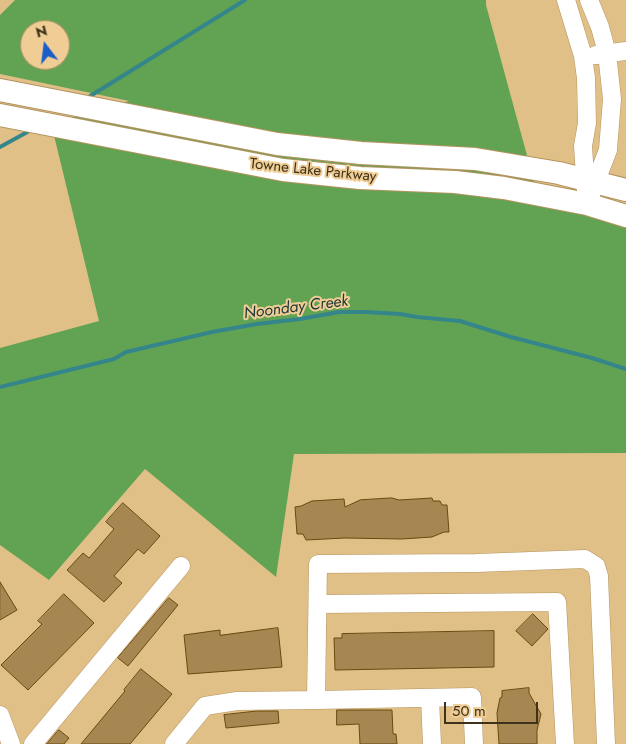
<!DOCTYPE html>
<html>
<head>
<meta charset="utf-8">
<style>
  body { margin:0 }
  #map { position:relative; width:626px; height:744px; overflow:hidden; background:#e1c088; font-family:Jost,sans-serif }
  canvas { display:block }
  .north { position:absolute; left:20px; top:20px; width:50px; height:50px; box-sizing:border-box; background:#efcd95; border:1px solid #a98f64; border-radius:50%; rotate:345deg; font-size:14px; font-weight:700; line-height:20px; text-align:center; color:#3f321b }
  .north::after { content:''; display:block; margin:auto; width:18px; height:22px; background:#1b5ec9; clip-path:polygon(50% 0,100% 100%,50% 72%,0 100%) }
  .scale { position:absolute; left:444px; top:702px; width:94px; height:22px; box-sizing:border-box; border:2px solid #3f321b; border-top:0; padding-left:6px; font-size:15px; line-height:18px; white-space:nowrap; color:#3f321b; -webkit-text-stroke:4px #efcd95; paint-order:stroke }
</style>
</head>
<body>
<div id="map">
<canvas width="626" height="744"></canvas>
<div class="north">N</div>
<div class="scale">50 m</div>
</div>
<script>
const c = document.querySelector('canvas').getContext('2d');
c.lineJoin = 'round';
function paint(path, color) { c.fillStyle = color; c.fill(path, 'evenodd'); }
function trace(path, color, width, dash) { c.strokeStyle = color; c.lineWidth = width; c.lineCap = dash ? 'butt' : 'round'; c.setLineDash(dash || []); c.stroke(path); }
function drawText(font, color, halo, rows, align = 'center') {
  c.font = font + ' Jost,sans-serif'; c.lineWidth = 4; c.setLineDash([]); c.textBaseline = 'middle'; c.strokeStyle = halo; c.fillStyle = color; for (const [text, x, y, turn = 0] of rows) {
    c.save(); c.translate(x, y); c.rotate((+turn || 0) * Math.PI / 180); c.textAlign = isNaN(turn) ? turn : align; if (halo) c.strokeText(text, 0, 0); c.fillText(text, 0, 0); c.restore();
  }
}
paint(new Path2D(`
  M15 0H486V5L537 192 626 221V453L294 454 276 577 145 469 49 580 0 545V348L99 321 51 123 129 101 0 74V15ZM30 30H60V60H30Z`), '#62a353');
trace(new Path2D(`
  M87 98 245 0
  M0 147 31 130
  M0 387 114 359 126 352 212 332 257 324 300 319 339 312H366L400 314 417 317 460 321 511 337 592 358 626 369`), '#34868a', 4);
const building = new Path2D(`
  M392 498 399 500 432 498 433 501H440L442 505H447L449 532H444L432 537 402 539 345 538 306 540 303 534H297L295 507 301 506 312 501 344 499 345 507 360 500Z
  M123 503 160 536 144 554 138 549 114 576 122 583 104 602 67 570 83 553 89 558 114 529 106 522Z
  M0 582 17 610 0 620Z
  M64 594 94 623 28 690 1 665 42 624 38 621Z
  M169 598 178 605 128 666 118 658Z
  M533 614 548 629 532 646 516 631Z
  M278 628 282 667 188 674 184 635 220 630V635Z
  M494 631V667L335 670 334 638H342V634Z
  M141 669 172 694 130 744H81L125 691 124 690Z
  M529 688V693L541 714 537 730V744H499L497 713 500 698 502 697V691Z
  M337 710H392L393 734H396L397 744H360L359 724 337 725Z
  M257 711H278L279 723 226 728 224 715Z
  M59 730 69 738 64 744H47Z`);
paint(building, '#a78751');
trace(building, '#674a0f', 1);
const minor = new Path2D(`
  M566 0 583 56 586 78 587 123 583 146 586 191
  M589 0 600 27 607 53 612 99 608 150 591 194
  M596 55 626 51
  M318 604 557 602 565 744
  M430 698 432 744
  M316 700 472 697 474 744
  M0 715 11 744
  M33 744 181 566
  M174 744 205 706 237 701 316 700 318 564 477 563 585 559 596 566 599 576 606 744`);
const major = new Path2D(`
  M0 90 277 144 361 153 475 159 559 173 626 190
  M0 115 283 170 360 178 455 182 504 188 587 204 626 216`);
trace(minor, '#b4945e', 19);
trace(major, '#b4945e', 24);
trace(minor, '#fff', 18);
trace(major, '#fff', 22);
drawText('15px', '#3f321b', '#efcd95', [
  ["Towne Lake Parkway",313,171,6]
]);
drawText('italic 16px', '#1c3637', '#efcd95', [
  ["Noonday Creek",296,308,-7]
]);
</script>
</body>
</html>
